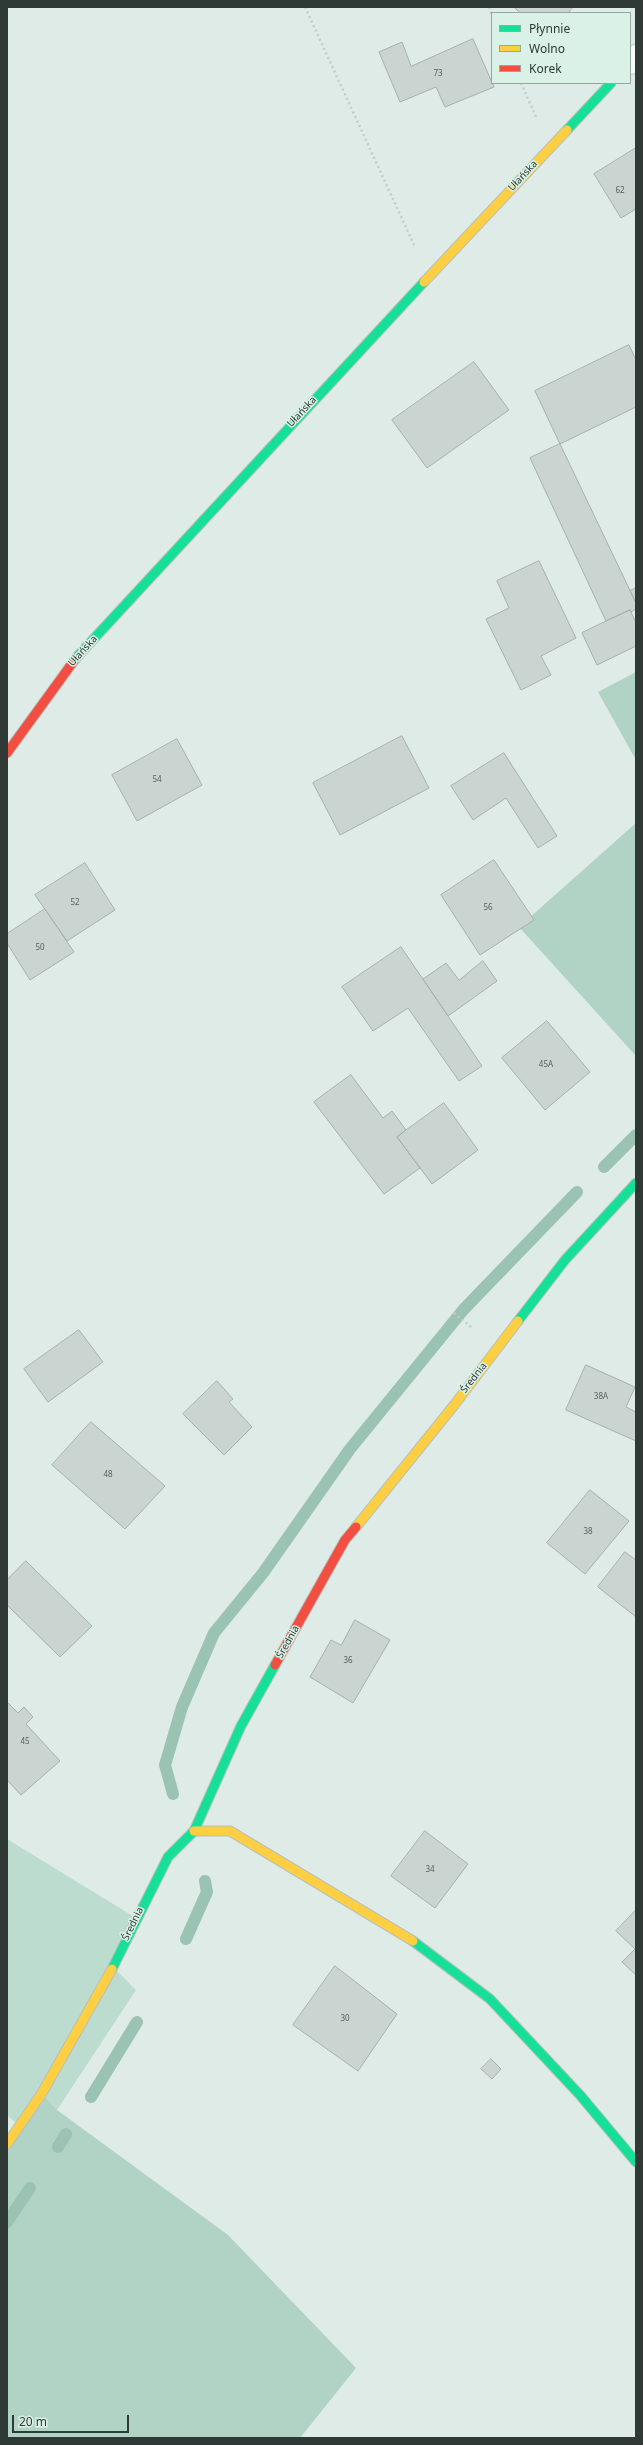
<!DOCTYPE html>
<html>
<head>
<meta charset="utf-8">
<style>
  body { margin:0 }
  #map { position:relative; width:643px; height:2445px; overflow:hidden; background:#dfebe6; font-family:"Noto Sans",sans-serif }
  canvas { display:block }
  .frame { position:absolute; inset:0; border:8px solid #2f3935; pointer-events:none }
  .legend { position:absolute; left:491px; top:12px; width:140px; height:72px; box-sizing:border-box; background:#d9f1e7; border:1px solid #95a7a0; margin:0; padding:5px 7px; list-style:none; font-size:12px; color:#2f3935 }
  .legend li { display:flex; align-items:center; gap:8px; height:20px }
  .legend b { width:20px; border:1px solid #95a7a0 }
  .scale { position:absolute; left:12px; top:2415px; width:117px; height:18px; box-sizing:border-box; border:2px solid #2f3935; border-top:0; padding-left:5px; font-size:12px; line-height:14px; white-space:nowrap; color:#2f3935; -webkit-text-stroke:3px #d9f1e7; paint-order:stroke }
</style>
</head>
<body>
<div id="map">
<canvas width="643" height="2445"></canvas>
<div class="frame"></div>
<ul class="legend">
<li><b style="height:5px;background:#16e098"></b>Płynnie</li>
<li><b style="height:5px;background:#ffcf43"></b>Wolno</li>
<li><b style="height:5px;background:#f24e42"></b>Korek</li>
</ul>
<div class="scale">20 m</div>
</div>
<script>
const c = document.querySelector('canvas').getContext('2d');
c.lineJoin = 'round';
function paint(path, color) { c.fillStyle = color; c.fill(path, 'evenodd'); }
function trace(path, color, width, dash) { c.strokeStyle = color; c.lineWidth = width; c.lineCap = dash ? 'butt' : 'round'; c.setLineDash(dash || []); c.stroke(path); }
function drawText(font, color, halo, rows, align = 'center') {
  c.font = font + ' "Noto Sans",sans-serif'; c.lineWidth = 3; c.setLineDash([]); c.textBaseline = 'middle'; c.strokeStyle = halo; c.fillStyle = color; for (const [text, x, y, turn = 0] of rows) {
    c.save(); c.translate(x, y); c.rotate((+turn || 0) * Math.PI / 180); c.textAlign = isNaN(turn) ? turn : align; if (halo) c.strokeText(text, 0, 0); c.fillText(text, 0, 0); c.restore();
  }
}
paint(new Path2D(`
  M7 1839 136 1918 113 1967 136 1990 57 2110 43 2094 19 2126 7 2115Z`), '#bbdccf');
paint(new Path2D(`
  M636 672V760L598 692Z
  M636 823V1056L519 927Z
  M42 2093 57 2110 228 2235 356 2368 300 2438H7V2144Z`), '#b0d3c5');
trace(new Path2D(`
  M604 1167 636 1135
  M173 1794 165 1765 182 1707 214 1633 263 1573 350 1449 464 1309 577 1192
  M186 1939 207 1892 205 1881
  M91 2097 137 2022
  M58 2147 66 2134
  M7 2222 30 2188`), '#9ac3b3', 12);
const building = new Path2D(`
  M514 7H573L568 13H521Z
  M473 39 494 87 445 107 436 87 400 102 379 52 402 42 411 66Z
  M636 148V209L621 218 594 174Z
  M629 345 636 360V407L560 444 535 391Z
  M474 362 509 410 427 468 392 420Z
  M560 444 636 603V609L631 612 630 610 606 621 530 458Z
  M539 561 576 638 541 656 551 675 521 690 486 619 509 608 497 581Z
  M636 588V603L630 591Z
  M630 610 636 623V646L597 665 582 633Z
  M402 736 429 788 340 835 313 783Z
  M177 739 202 785 137 821 112 775Z
  M504 753 557 836 538 848 506 798 473 820 451 786Z
  M494 860 534 920 480 955 441 895Z
  M85 863 115 910 67 941 35 895Z
  M45 909 74 952 30 980 7 943V934Z
  M401 947 482 1066 459 1081 408 1008 373 1031 342 987Z
  M483 961 497 981 448 1016 423 979 446 963 459 980Z
  M547 1021 590 1072 545 1110 502 1058Z
  M351 1075 383 1118 392 1111 406 1130 397 1137 420 1168 384 1194 314 1102Z
  M444 1103 478 1150 432 1184 397 1137Z
  M79 1330 103 1362 48 1402 24 1369Z
  M586 1365 635 1387 626 1407 636 1412V1441L566 1410Z
  M217 1381 233 1399 229 1402 252 1427 224 1455 183 1414Z
  M91 1422 165 1486 125 1529 52 1465Z
  M590 1490 629 1521 585 1574 547 1543Z
  M625 1552 636 1560V1617L598 1587Z
  M26 1561 92 1626 60 1657 7 1605V1580Z
  M355 1620 390 1640 353 1703 310 1677 331 1640 341 1645Z
  M7 1702 18 1713 24 1707 33 1717 26 1724 60 1761 21 1795 7 1780Z
  M425 1831 468 1864 435 1908 391 1876Z
  M636 1910V1975L622 1962 635 1949 616 1931Z
  M335 1966 397 2014 358 2071 293 2025Z
  M491 2059 501 2069 492 2079 481 2069Z`);
paint(building, '#cad4d0');
trace(building, '#a6b0ac', 1);
const street = new Path2D(`
  M630 63 636 56`);
const fast = new Path2D(`
  M567 130 611 83
  M76 658 424 282
  M518 1321 565 1260 636 1183
  M413 1941 490 1999 580 2095 636 2162
  M112 1969 168 1857 194 1831 241 1726 275 1665`);
const slow = new Path2D(`
  M424 282 567 130
  M356 1527 455 1404 518 1321
  M194 1831H230L413 1941
  M7 2144 42 2093 112 1969`);
const jam = new Path2D(`
  M7 753 76 658
  M275 1665 345 1540 356 1527`);
trace(street, '#b6c1bc', 24);
trace(fast, '#b6c1bc', 11);
trace(slow, '#b6c1bc', 11);
trace(jam, '#b6c1bc', 11);
trace(new Path2D(`
  M305 7 414 245
  M489 7 492 15
  M521 83 536 117
  M454 1313 472 1328`), '#c6cbc9', 2.5, [2, 3]);
trace(street, '#fafcfb', 22);
trace(fast, '#16e098', 9);
trace(slow, '#ffcf43', 9);
trace(jam, '#f24e42', 9);
drawText('8px', '#57615d', null, [
  ["73",438,74],
  ["62",620,191],
  ["54",157,780],
  ["52",75,903],
  ["56",488,908],
  ["50",40,948],
  ["45A",546,1065],
  ["38A",601,1397],
  ["48",108,1475],
  ["38",588,1532],
  ["36",348,1661],
  ["45",25,1742],
  ["34",430,1870],
  ["30",345,2019]
]);
drawText('10px', '#2f3935', '#d9f1e7', [
  ["Ułańska",523,176,-47],
  ["Ułańska",302,412,-47],
  ["Ułańska",83,651,-48],
  ["Średnia",474,1378,-52],
  ["Średnia",288,1642,-61],
  ["Średnia",133,1924,-64]
]);
</script>
</body>
</html>
